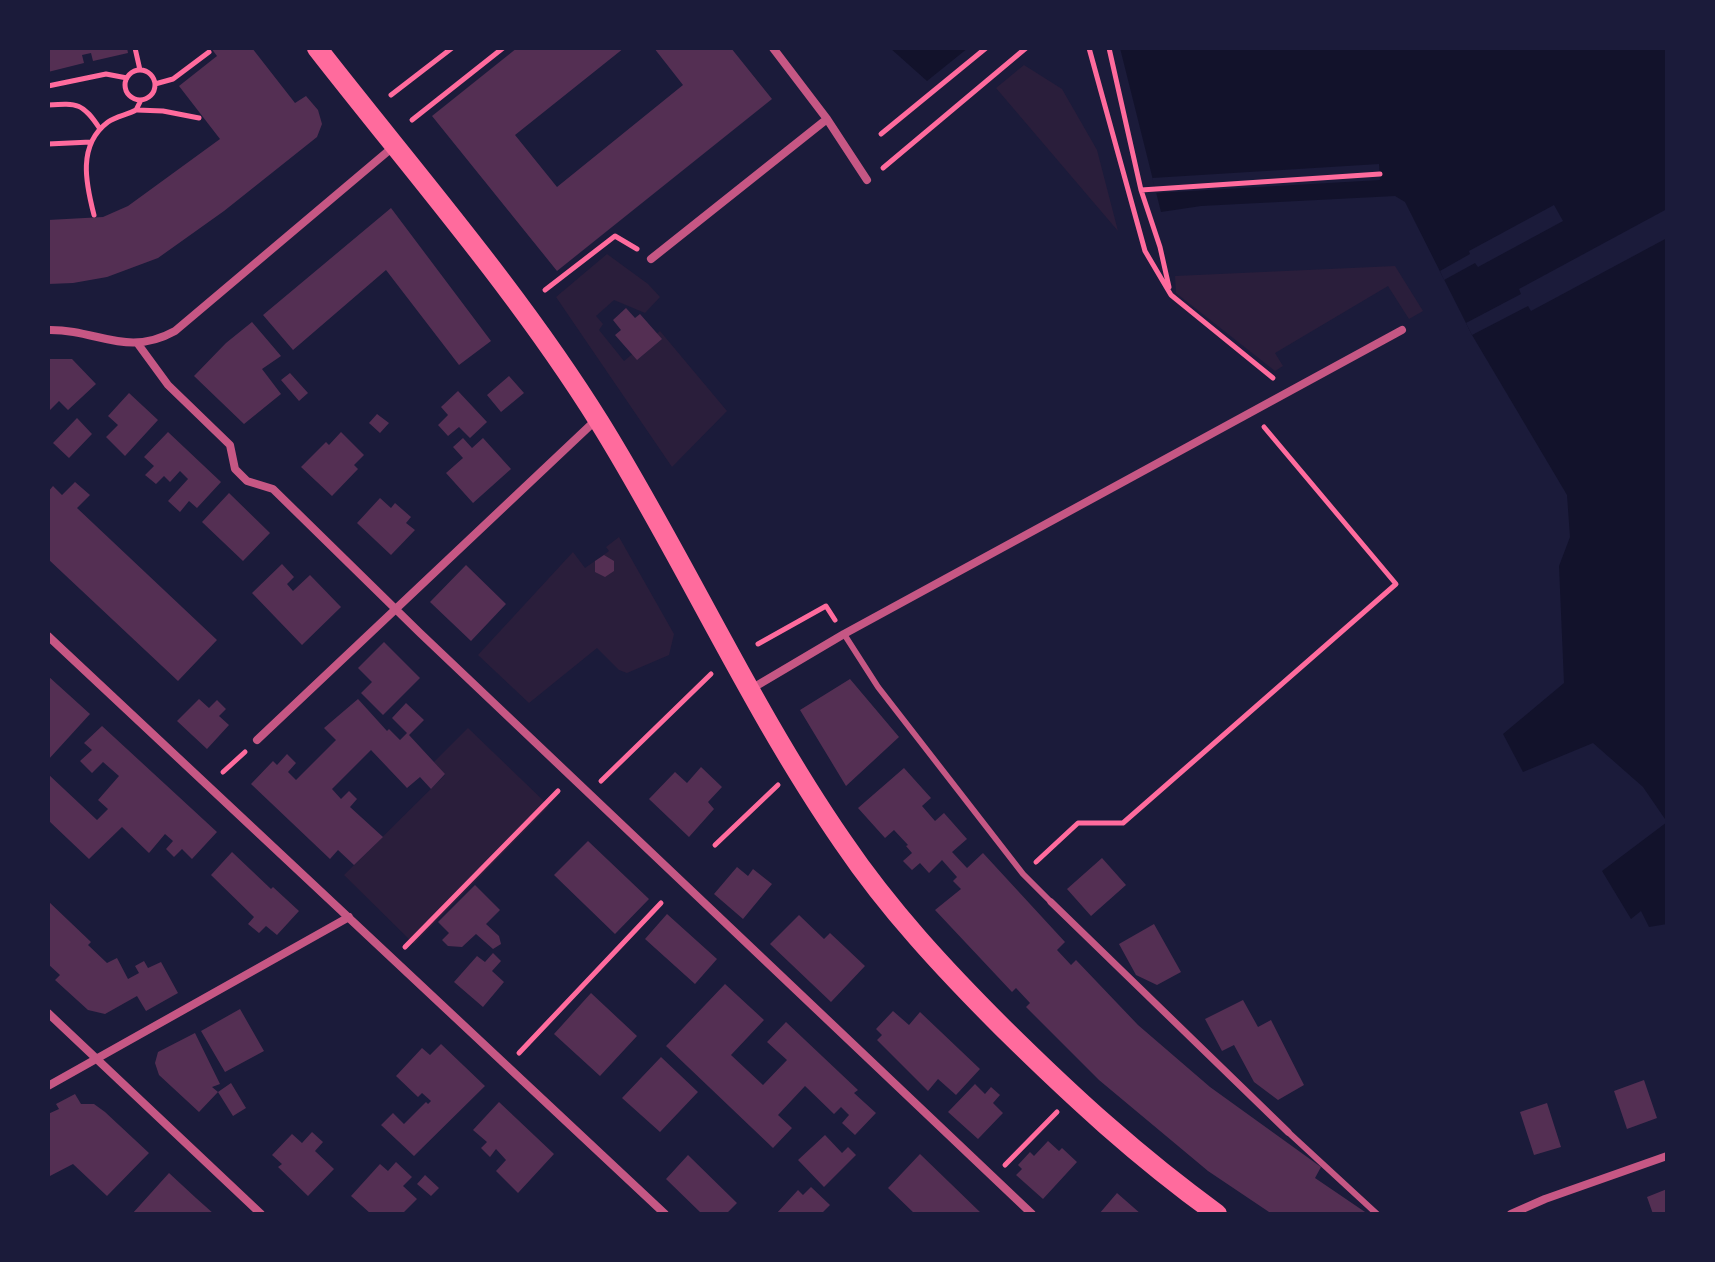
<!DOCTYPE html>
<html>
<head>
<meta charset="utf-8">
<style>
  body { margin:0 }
  #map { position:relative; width:1715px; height:1262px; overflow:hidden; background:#1b1b3a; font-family:Jost,sans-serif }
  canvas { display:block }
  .frame { position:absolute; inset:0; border:50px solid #1b1b3a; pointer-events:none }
</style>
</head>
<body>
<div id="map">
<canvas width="1715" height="1262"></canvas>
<div class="frame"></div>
</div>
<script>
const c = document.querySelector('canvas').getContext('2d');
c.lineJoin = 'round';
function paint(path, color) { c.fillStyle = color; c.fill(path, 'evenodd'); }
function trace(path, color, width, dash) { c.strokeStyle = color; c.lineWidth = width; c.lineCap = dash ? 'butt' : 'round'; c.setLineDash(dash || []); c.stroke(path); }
paint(new Path2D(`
  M1024 65 1062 89 1097 150 1118 231 996 88Z
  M607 254 648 284 660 297 645 313 614 300 596 316 603 324 599 330 624 361 660 331 727 411 672 467 556 297Z
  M1395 266 1423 311 1409 319 1388 286 1275 353 1283 366 1275 371 1176 293 1175 276Z
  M619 537 674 634 669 655 627 673 619 670 597 648 529 703 478 655 573 552 585 568 609 551 606 547Z
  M468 728 549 806 414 944 344 875 445 775 434 762Z`), '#2a1e3b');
paint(new Path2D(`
  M890 48H968L927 81Z
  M1120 48H1667V924L1649 927 1641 911 1631 919 1602 871 1667 822 1643 787 1593 743 1523 772 1503 734 1564 683 1559 566 1570 537 1567 495 1472 335 1405 202 1395 196 1201 206 1161 212Z`), '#12122b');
paint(new Path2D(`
  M1379 164 1380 180 1156 193 1152 178Z
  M1554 205 1563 221 1478 267 1475 263 1444 280 1440 271 1470 254 1469 251Z
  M1667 209V238L1531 311 1528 306 1472 335 1466 323 1521 294 1519 289Z`), '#1b1b3a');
paint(new Path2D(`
  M48 48H127L128 53 93 61 91 53 82 55 84 63 48 72Z
  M211 48H252L295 103 306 96 318 110 322 124 317 137 224 211 158 258 107 277 73 283 48 284V220L103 217 128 206 220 139 179 86 217 56Z
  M517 48H624L515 135 557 187 683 85 654 48H731L772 99 557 271 432 116Z
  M391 208 491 341 459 365 386 270 293 350 263 315Z
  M626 308 635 318 640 314 662 339 637 360 615 335 621 330 613 320Z
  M252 322 281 356 262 369 281 394 244 424 194 376 226 343Z
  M48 359H72L96 384 68 410 59 401 48 412Z
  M290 373 308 393 299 401 281 380Z
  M509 376 524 393 501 412 487 395Z
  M458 391 487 422 470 438 459 427 448 436 438 425 448 415 441 407Z
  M129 393 158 420 125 456 106 437 118 425 108 416Z
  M377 414 389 423 380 433 369 423Z
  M77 418 92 434 69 458 53 443Z
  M168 432 221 482 197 508 189 501 180 512 168 501 188 479 180 471 170 482 164 476 156 484 145 475 154 466 144 457Z
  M341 432 364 455 354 465 358 469 332 496 301 467 326 442 329 445Z
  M463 438 472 448 483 438 511 469 473 503 446 473 463 458 453 447Z
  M75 482 90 495 77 508 217 640 178 681 48 559V492L53 486 62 495Z
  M229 493 270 533 243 561 202 522Z
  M380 498 391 508 395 503 411 517 406 523 415 530 391 555 357 523Z
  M604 555 614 561V571L605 577 595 572V561Z
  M282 564 294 577 287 584 293 591 310 575 341 607 302 645 252 593Z
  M466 565 506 604 471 641 430 602Z
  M384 642 420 678 383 715 361 693 372 682 358 668Z
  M48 676 90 714 48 760Z
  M850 679 899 737 846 786 800 710Z
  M199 699 209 708 217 700 226 709 219 716 229 725 207 749 177 721Z
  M358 699 387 731 389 729 400 740 407 733 392 718 406 703 424 720 409 735 445 774 431 789 420 777 407 788 371 750 332 789 341 799 349 791 357 799 350 807 383 837 354 865 338 850 330 859 251 784 273 761 277 765 287 754 296 763 288 772 296 780 336 740 324 728Z
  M102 726 217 832 192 859 182 849 174 857 166 849 173 841 165 834 149 853 122 827 89 859 48 820V774L97 820 108 809 98 800 119 776 103 762 92 773 80 761 92 750 84 743Z
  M701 767 722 787 708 802 714 809 689 837 649 799 675 772 687 783Z
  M904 768 931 798 922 806 935 821 944 813 967 839 952 852 967 868 983 853 1065 942 1057 950 1071 965 1076 960 1138 1025 1210 1087 1321 1167 1315 1178 1368 1214H1272L1208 1171 1099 1080 1026 1007 1030 1003 1016 988 1012 992 935 910 961 889 953 881 957 877 942 860 929 873 920 863 912 870 903 861 912 853 906 846 908 845 894 830 885 838 858 808Z
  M588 841 649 899 615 934 554 875Z
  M232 852 271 889 273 887 299 911 277 935 266 926 259 933 248 924 254 917 211 875Z
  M1102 858 1126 885 1091 916 1067 889Z
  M737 867 748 876 753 869 772 884 743 919 714 894Z
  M475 885 500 910 486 924 499 936 501 944 493 949 476 934 462 947 448 946 442 940 449 933 438 922Z
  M48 901 91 942 88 945 107 963 117 958 128 979 139 973 135 966 144 961 148 968 161 962 178 993 146 1011 137 996 105 1014 88 1010 55 980 60 975 48 964Z
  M667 914 717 959 695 984 645 939Z
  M799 915 824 939 830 933 865 966 831 1002 770 944Z
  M1154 924 1181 972 1157 985 1136 975 1119 944Z
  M493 953 501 961 492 971 504 982 483 1007 454 982 477 956 485 962Z
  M725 984 764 1020 731 1055 763 1085 787 1060 767 1042 786 1022 858 1090 854 1093 876 1113 855 1135 842 1123 849 1115 841 1107 834 1114 805 1086 778 1115 792 1128 773 1148 666 1046Z
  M591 993 637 1036 600 1076 554 1034Z
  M1243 1000 1258 1027 1271 1020 1304 1085 1278 1100 1254 1082 1234 1045 1222 1051 1205 1019Z
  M240 1009 264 1051 225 1072 201 1031Z
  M893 1011 909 1025 920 1012 980 1069 956 1095 938 1079 928 1091 877 1040 882 1035 876 1029Z
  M195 1033 220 1084 212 1087 218 1092 199 1112 159 1075 155 1063 158 1052Z
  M441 1044 485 1086 414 1156 381 1125 393 1113 404 1124 426 1102 428 1104 431 1101 422 1093 418 1097 396 1076 422 1048 430 1055Z
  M661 1057 698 1092 660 1132 622 1098Z
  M1644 1080 1657 1118 1627 1129 1614 1091Z
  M231 1083 246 1108 233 1116 218 1092Z
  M975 1084 985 1094 991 1087 1000 1095 993 1103 1003 1113 978 1139 948 1112Z
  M75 1094 81 1104H94L105 1112 149 1153 107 1196 73 1164 48 1177V1114L59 1109 56 1104Z
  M499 1102 554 1154 518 1193 496 1171 506 1160 496 1149 490 1157 481 1148 487 1142 473 1130Z
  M1547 1103 1561 1147 1534 1155 1520 1112Z
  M312 1132 323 1142 315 1151 334 1169 308 1196 278 1167 282 1164 272 1155 292 1134 302 1143Z
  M825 1135 842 1153 848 1147 856 1155 824 1187 798 1160Z
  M1048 1141 1059 1151 1062 1148 1077 1162 1043 1199 1016 1175 1022 1169 1018 1165 1030 1152 1034 1156Z
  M920 1154 950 1183 982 1214H925L923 1212 915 1214 888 1188Z
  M688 1155 737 1203 726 1214H702L666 1179Z
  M396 1162 412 1177 403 1186 417 1199 402 1214H371L351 1196 380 1164 388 1171Z
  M169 1173 196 1198 214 1214H132Z
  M425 1175 439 1188 431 1196 417 1184Z
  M811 1187 830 1205 821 1214H776L798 1190 803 1195Z
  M1667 1189V1214H1653L1647 1197Z
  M1117 1193 1141 1214H1099Z`), '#542f53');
trace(new Path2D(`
  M135 48 140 70
  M1089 48 1145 251 1171 295 1273 378
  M1109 48 1141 190 1160 247 1169 287
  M125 85a15 15 0 1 1 30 0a15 15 0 1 1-30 0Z
  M155 84 173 79 209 52
  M48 86 106 74 127 78
  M391 95 452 48
  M48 105C78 103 83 103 100 129
  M137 110 163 111 199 118
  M412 120 503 48
  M881 134 986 48
  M48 144 91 142
  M883 168 1026 48
  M1141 190 1380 174
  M94 215C86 184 77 145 108 122 116 116 127 115 136 110L141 100
  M545 290 615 236 637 249
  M758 644 826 606 835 620
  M223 772 245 752
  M601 781 711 674
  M715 845 778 785
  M1036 862 1078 823H1123L1396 584 1264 427
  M405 947 558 791
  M519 1053 661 903
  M1005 1165 1057 1112`), '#ff6b9d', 5);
trace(new Path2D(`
  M844 634 878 687 1023 874 1051 902
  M1288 1132 1377 1214`), '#c65784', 6);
trace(new Path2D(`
  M1051 902 1288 1132`), '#c65784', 7);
trace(new Path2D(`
  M773 48 827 119 867 180
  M651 259 827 119
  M48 330C98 329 126 358 175 331L393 147
  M138 344 168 385 230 445 235 469 247 481 273 489 420 633 1032 1214
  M48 636 665 1214
  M751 689 844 634 1402 330
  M257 740 597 419
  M48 1013 261 1214
  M48 1086 349 917
  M1511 1214 1545 1199 1667 1156`), '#c65784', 8);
trace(new Path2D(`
  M317 48C412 170 518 291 600 423 685 560 751 709 843 842 889 910 945 970 1003 1028 1073 1097 1137 1156 1217 1214`), '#ff6b9d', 20);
</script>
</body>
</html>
